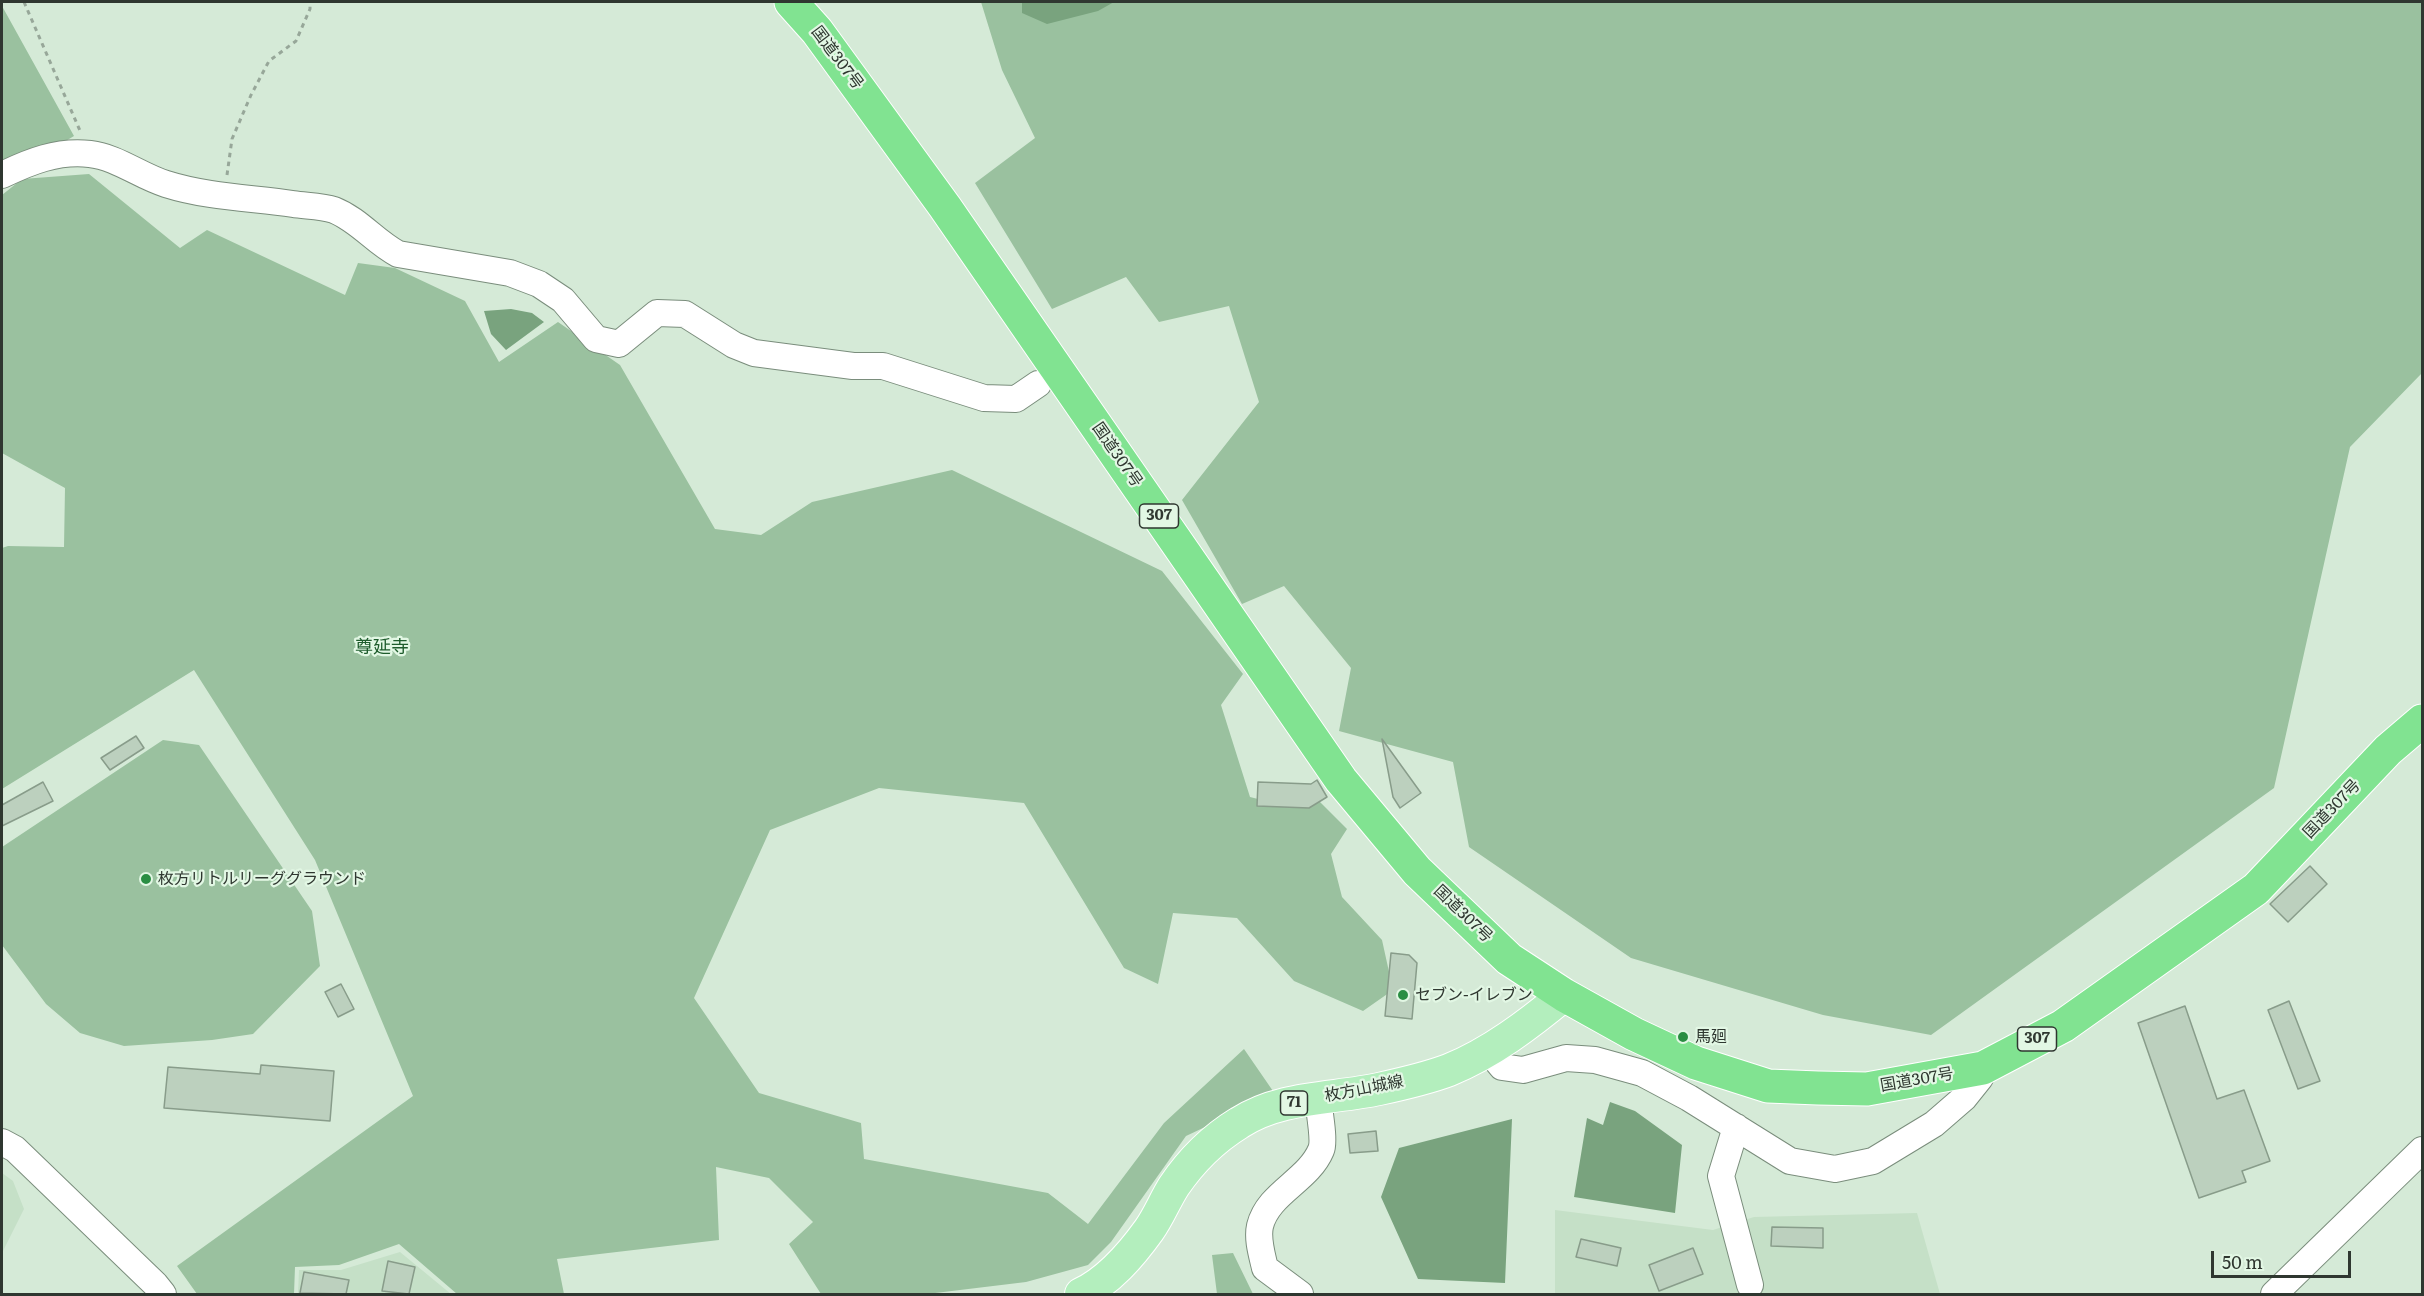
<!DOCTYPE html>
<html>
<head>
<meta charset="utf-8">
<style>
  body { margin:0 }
  #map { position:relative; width:2424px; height:1296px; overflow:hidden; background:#d5ead7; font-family:Literata,serif }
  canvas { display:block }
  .frame { position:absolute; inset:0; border:3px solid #2f3730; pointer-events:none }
  .scale { position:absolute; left:2211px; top:1251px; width:140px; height:27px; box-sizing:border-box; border:3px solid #2f3730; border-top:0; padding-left:8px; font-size:18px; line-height:21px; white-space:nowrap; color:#2f3730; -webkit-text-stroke:4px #e2f7e4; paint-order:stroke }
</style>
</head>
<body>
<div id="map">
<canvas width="2424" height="1296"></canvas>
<div class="frame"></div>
<div class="scale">50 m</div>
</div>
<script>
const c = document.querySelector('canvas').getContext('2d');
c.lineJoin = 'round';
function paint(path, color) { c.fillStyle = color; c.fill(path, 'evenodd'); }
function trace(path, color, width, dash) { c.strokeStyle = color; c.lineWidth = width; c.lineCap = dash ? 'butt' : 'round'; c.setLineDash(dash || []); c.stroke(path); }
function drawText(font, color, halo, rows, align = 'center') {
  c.font = font + ' Literata,"Noto Sans JP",serif'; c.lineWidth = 4.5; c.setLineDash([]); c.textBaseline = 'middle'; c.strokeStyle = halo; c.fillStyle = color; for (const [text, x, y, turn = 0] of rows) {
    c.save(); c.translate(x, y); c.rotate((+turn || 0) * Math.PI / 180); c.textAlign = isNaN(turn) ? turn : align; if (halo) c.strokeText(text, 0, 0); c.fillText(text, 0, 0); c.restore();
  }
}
paint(new Path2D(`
  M2 1173 13 1181 24 1209 2 1253Z
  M1555 1210 1713 1230 1754 1217 1917 1213 1940 1294H1555Z
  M400 1252 451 1294H298L299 1270H341Z`), '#c5e0c7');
paint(new Path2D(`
  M981 2H2422V373L2350 447 2274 788 1931 1035 1823 1015 1631 958 1469 847 1453 762 1339 731 1351 668 1284 586 1242 604 1182 500 1259 402 1229 306 1159 322 1126 277 1052 309 975 183 1035 138 1002 70Z
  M2 6 74 136 2 179Z
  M89 174 180 248 207 230 345 295 358 263 395 268 465 301 499 362 558 322 620 365 715 529 761 535 812 502 952 470 1162 571 1243 674 1221 705 1250 797 1294 808 1310 792 1347 829 1331 854 1342 897 1382 940 1393 990 1363 1011 1294 981 1237 918 1173 913 1158 984 1124 968 1024 803 879 788 770 830 694 998 759 1093 861 1123 864 1159 1048 1193 1088 1224 1164 1123 1244 1049 1275 1094 1186 1136 1111 1242 1088 1265 1026 1282 927 1294H821L789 1244 813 1222 769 1178 716 1167 719 1240 557 1259 564 1294H457L399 1244 339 1265 295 1267 294 1294H197L177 1266 413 1096 315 860 194 670 2 789V548L8 546 64 547 65 488 2 453V195L22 179Z
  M163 740 199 745 312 911 320 966 253 1034 212 1040 124 1046 80 1033 46 1004 2 945V847Z
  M1233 1253 1253 1294H1217L1212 1255Z`), '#9ac19f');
paint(new Path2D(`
  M1022 2H1114L1098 11 1047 24 1022 13Z
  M511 309 532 313 544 322 506 350 491 334 484 311Z
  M1610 1102 1635 1111 1682 1145 1675 1213 1574 1197 1587 1118 1603 1125Z
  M1512 1119 1505 1283 1418 1279 1381 1197 1399 1148Z`), '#79a37e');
const building = new Path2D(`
  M136 736 144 748 110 770 101 758Z
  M1382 739 1421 793 1400 808 1393 797Z
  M1317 780 1327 797 1309 808 1257 806 1258 782 1311 784Z
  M43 782 53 801 2 826V805Z
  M2310 866 2327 884 2288 922 2270 904Z
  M1391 953 1409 955 1417 963 1412 1019 1385 1016Z
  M341 984 354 1009 338 1017 325 992Z
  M2289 1001 2320 1081 2298 1089 2268 1010Z
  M2185 1006 2217 1099 2244 1090 2270 1161 2242 1171 2246 1182 2199 1198 2138 1023Z
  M261 1065 334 1071 330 1121 164 1108 168 1067 260 1074Z
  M1376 1131 1378 1151 1350 1153 1348 1134Z
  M1772 1227 1823 1228V1248L1771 1246Z
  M1581 1239 1621 1248 1617 1266 1576 1257Z
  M1693 1248 1703 1274 1659 1291 1649 1265Z
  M388 1261 415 1267 409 1294 382 1291Z
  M304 1272 349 1280 346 1294 300 1293Z`);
paint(building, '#bcd0be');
trace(building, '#889c8a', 1.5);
const minor = new Path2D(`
  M2 175C29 162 58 150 90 154 117 157 140 176 166 184 207 197 252 198 293 204 306 206 322 206 334 210 359 220 375 242 398 254L510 273 539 284 563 300 596 339 619 344 657 313 685 314 734 345 754 353 853 366H883L984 398 1016 399 1038 384
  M1488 1050 1502 1067 1523 1070 1566 1058 1595 1060 1642 1073 1689 1098 1790 1161 1835 1169 1873 1161 1934 1124 1964 1098 1980 1078 1983 1068
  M1736 1127 1721 1176 1750 1285
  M2 1142 15 1149 155 1284 163 1294
  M1300 1294 1265 1268C1262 1255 1257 1239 1260 1226 1268 1193 1308 1181 1321 1150 1325 1141 1319 1110 1318 1099
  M2274 1294 2422 1150`);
const major = new Path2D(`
  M1081 1294C1109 1281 1131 1255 1149 1230 1159 1216 1165 1200 1174 1186 1191 1161 1213 1139 1239 1123 1280 1096 1333 1099 1379 1089 1402 1084 1428 1078 1449 1070 1491 1053 1529 1024 1564 995`);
const highway = new Path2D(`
  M791 2 817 31 945 207 1341 780 1417 871 1509 959 1564 995 1634 1034 1696 1063 1768 1086 1818 1088 1867 1089 1983 1068 2063 1026 2256 889 2388 750 2422 721`);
trace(minor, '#7a8d7c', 28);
trace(major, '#fff', 34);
trace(highway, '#fff', 35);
trace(new Path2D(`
  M24 2 81 133
  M227 175 232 139 251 95 269 61 296 41 310 9V2`), '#97a799', 3, [4.5, 4.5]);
trace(minor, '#fff', 26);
trace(major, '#b3eebd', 32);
trace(highway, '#81e391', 33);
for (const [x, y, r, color] of [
  [146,879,6,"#2a8e43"],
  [1403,995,6,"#2a8e43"],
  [1683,1037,6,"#2a8e43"]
]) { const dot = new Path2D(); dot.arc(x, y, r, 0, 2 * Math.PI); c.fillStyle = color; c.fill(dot); trace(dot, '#e2f7e4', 2); }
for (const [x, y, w] of [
  [1159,516,39],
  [2037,1039,39],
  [1294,1103,27]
]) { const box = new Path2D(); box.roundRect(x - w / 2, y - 12, w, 24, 4.5); c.fillStyle = '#e2f7e4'; c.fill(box); trace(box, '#2f3730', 1.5); }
drawText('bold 15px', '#2f3730', null, [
  ["307",1159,516],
  ["307",2037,1039],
  ["71",1294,1103]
]);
drawText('16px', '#2f3730', '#e2f7e4', [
  ["国道307号",837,58,53],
  ["国道307号",1117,455,55],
  ["国道307号",2332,809,-46],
  ["国道307号",1463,914,44],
  ["国道307号",1917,1080,-10],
  ["枚方山城線",1364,1089,-11]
]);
drawText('16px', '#2f3730', '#e2f7e4', [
  ["枚方リトルリーググラウンド",158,879],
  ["セブン-イレブン",1415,995],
  ["馬廻",1695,1037]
], 'left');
drawText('18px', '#1e5c2c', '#e2f7e4', [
  ["尊延寺",382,648]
]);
</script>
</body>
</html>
